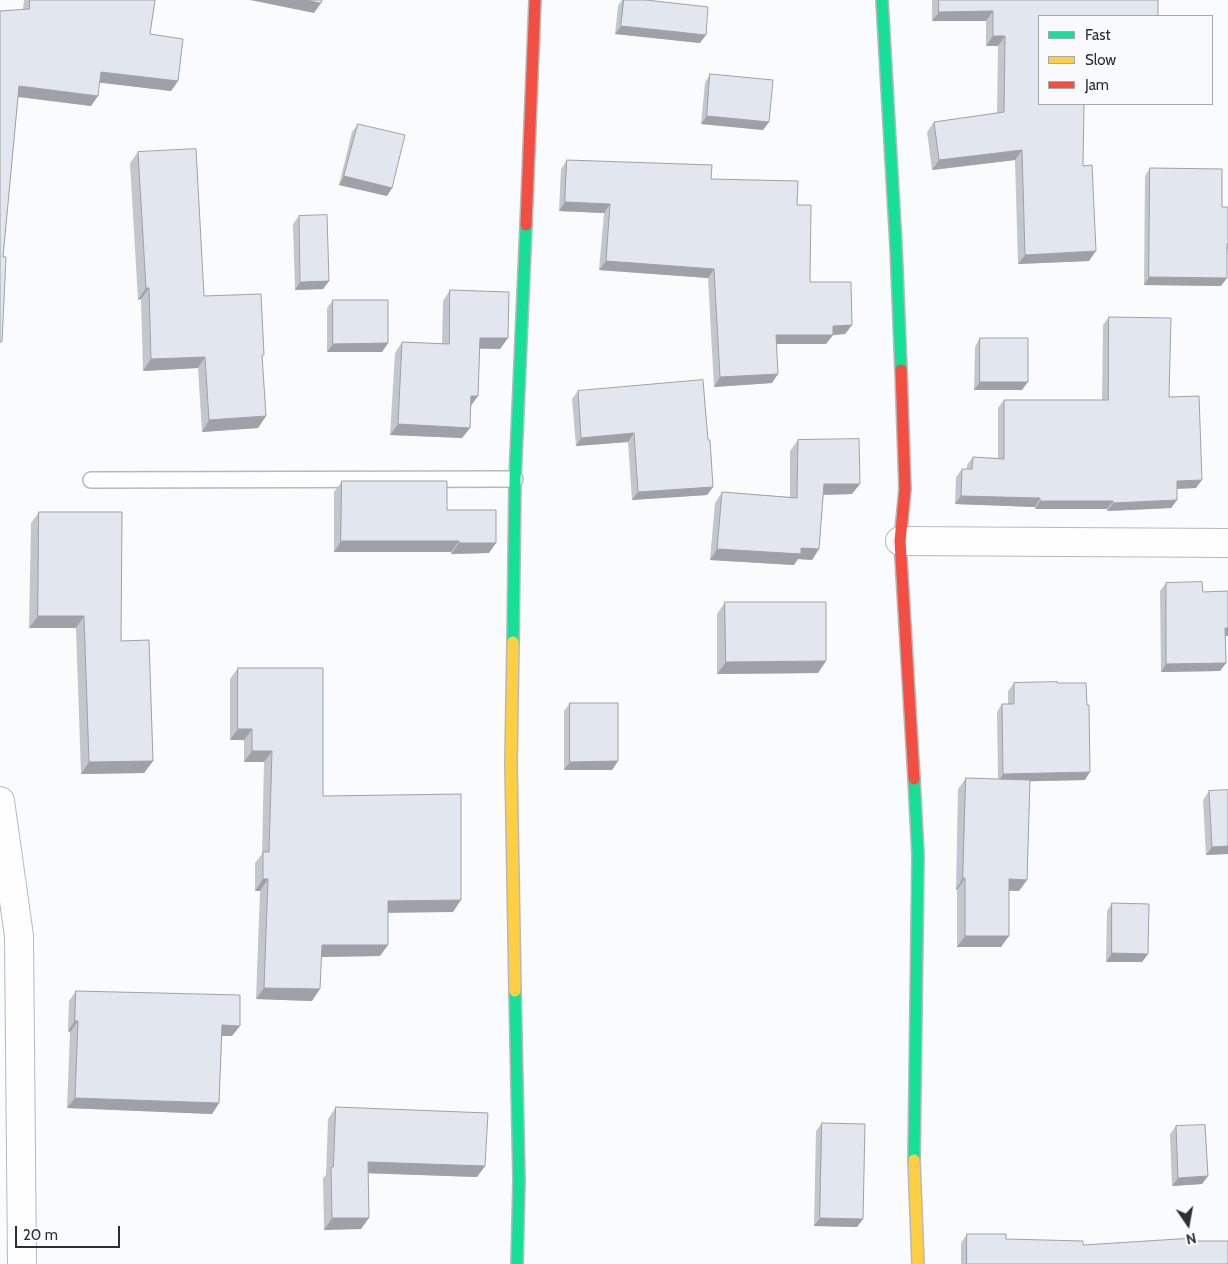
<!DOCTYPE html>
<html>
<head>
<meta charset="utf-8">
<style>
  body { margin:0 }
  #map { position:relative; width:1228px; height:1264px; overflow:hidden; background:#fafbfc; font-family:Cabin,sans-serif }
  canvas { display:block }
  .legend { position:absolute; left:1038px; top:15px; width:175px; height:90px; box-sizing:border-box; background:#f9fafd; border:1px solid #a7a8ac; margin:0; padding:6px 9px; list-style:none; font-size:15px; color:#2c2e33 }
  .legend li { display:flex; align-items:center; gap:10px; height:25px }
  .legend b { width:25px; border:1px solid #a7a8ac }
  .north { position:absolute; left:1163px; top:1199px; width:50px; height:50px; -webkit-text-stroke:4px #f9fafd; paint-order:stroke; rotate:168deg; font-size:14px; font-weight:700; line-height:20px; text-align:center; color:#2c2e33 }
  .north::after { content:''; display:block; margin:auto; width:18px; height:22px; background:#2c2e33; clip-path:polygon(50% 0,100% 100%,50% 72%,0 100%) }
  .scale { position:absolute; left:15px; top:1226px; width:105px; height:22px; box-sizing:border-box; border:2px solid #2c2e33; border-top:0; padding-left:6px; font-size:15px; line-height:18px; white-space:nowrap; color:#2c2e33; -webkit-text-stroke:4px #f9fafd; paint-order:stroke }
</style>
</head>
<body>
<div id="map">
<canvas width="1228" height="1264"></canvas>
<ul class="legend">
<li><b style="height:6px;background:#16e098"></b>Fast</li>
<li><b style="height:6px;background:#ffcf43"></b>Slow</li>
<li><b style="height:6px;background:#f24e42"></b>Jam</li>
</ul>
<div class="north">N</div>
<div class="scale">20 m</div>
</div>
<script>
const c = document.querySelector('canvas').getContext('2d');
c.lineJoin = 'round';
function trace(path, color, width, dash) { c.strokeStyle = color; c.lineWidth = width; c.lineCap = dash ? 'butt' : 'round'; c.setLineDash(dash || []); c.stroke(path); }
function paint(path, color) { c.fillStyle = color; c.fill(path, 'evenodd'); }
const lane = new Path2D(`
  M91 480 515 479`);
const street = new Path2D(`
  M900 541 1228 543
  M0 801 19 936 22 1264`);
const fast = new Path2D(`
  M882 0 896 246 901 370
  M513 642 515 479 526 225
  M914 779 918 855 914 1160
  M515 991 519 1180 517 1264`);
const slow = new Path2D(`
  M513 642 511 763 515 991
  M914 1160 918 1264`);
const jam = new Path2D(`
  M526 225 535 0
  M901 370 905 489 900 541 914 779`);
trace(lane, '#b7b8bb', 18);
trace(street, '#b7b8bb', 30);
trace(fast, '#b7b8bb', 14);
trace(slow, '#b7b8bb', 14);
trace(jam, '#b7b8bb', 14);
trace(lane, '#fefeff', 15);
trace(street, '#fefeff', 28);
trace(fast, '#16e098', 11);
trace(slow, '#ffcf43', 11);
trace(jam, '#f24e42', 11);
paint(new Path2D(`
  M24 0H155L150 34 178 81 171 91 100 82 91 106 18 97 3 257 0 11 23 10Z
  M622 0H646L700 43 615 34 618 6Z
  M932 0H1158L1039 16 1083 166 1089 261 1018 264 1015 160 932 170 927 132 934 122 997 113 998 46H986V21H932Z
  M710 74 769 122 763 130 701 124 705 83Z
  M358 124 392 188 387 196 339 185 352 132Z
  M138 152 204 296 262 357 266 416 258 428 202 432 198 368 143 371 141 299 138 300 130 163Z
  M567 160 711 179 797 205 810 282 852 325 845 334 833 335 826 344H777L772 383 714 387 708 278 599 270 604 213 559 211 561 169Z
  M1150 168 1222 207H1228V251L1227 252 1221 286 1144 285 1145 176Z
  M299 216 329 281 323 289 295 290 293 224Z
  M450 290 508 338 500 349H480L471 406 470 428 462 438 390 435 395 353 402 342 442 344 443 301Z
  M333 300 388 343 382 352H327V308Z
  M1109 317 1169 397 1196 488 1177 489V500L1171 508 1107 511V509H1035V507L955 504 956 477 962 469H967V465L973 457 998 458V408L1004 400H1102L1103 325Z
  M980 338 1022 390H974L975 347Z
  M578 391 713 487 707 495 632 500 628 442 576 446 572 399Z
  M798 440 852 494 823 495 819 549 812 560 798 559 794 565 710 560 715 503 722 492 790 497V451Z
  M342 481 447 510 489 553 451 554V552H334V492Z
  M39 512 121 641 153 761 144 773 81 774 76 628H29L31 523Z
  M1166 583 1203 592 1228 591V636H1225L1226 663 1220 671 1161 672 1160 591Z
  M725 602 826 661 818 673 717 674V614Z
  M238 668 323 796 453 912H388L380 956 322 957 312 1001 256 999 260 891H255V863L262 854 264 762H244V740H230V679Z
  M1014 683 1085 780 1030 781 1027 880 1019 891H1009L1001 947H957V890L956 889 958 789 966 778 998 779 997 712 1002 704H1008V691Z
  M570 703 618 761 612 770H564V711Z
  M1209 791 1228 854 1206 855 1203 800Z
  M1112 903 1148 954 1142 962H1106L1107 911Z
  M76 991 232 1036H222L219 1103 212 1114 67 1108 70 1032 68 1031 69 1001Z
  M336 1107 485 1166 477 1177 368 1173 361 1229 324 1230 323 1178 326 1175 328 1119Z
  M822 1123 863 1219 857 1227 814 1226 816 1131Z
  M1176 1126 1208 1176 1202 1184 1172 1186 1170 1134Z
  M967 1234 1006 1239 1083 1245 1194 1241 1228 1264H961V1243Z`), '#c2c6cd');
paint(new Path2D(`
  M250 0H306L321 3 314 13Z
  M993 11 986 21H932L939 12Z
  M621 26 706 35 700 43 615 34Z
  M993 36H1005L998 46H986Z
  M101 72 178 81 171 91 94 82Z
  M19 86 98 96 91 106 12 96Z
  M707 116 769 122 763 130 701 124Z
  M1022 150 1015 160 932 170 939 160Z
  M344 176 392 188 387 196 339 185Z
  M565 202 610 204 604 213 559 211Z
  M1096 251 1089 261 1018 264 1025 255Z
  M606 261 714 269 708 278 599 270Z
  M1149 277 1227 278 1221 286 1144 285Z
  M329 281 323 289 295 290 300 282Z
  M146 288H149L141 299 138 300Z
  M852 325 845 334 833 335 826 344H770L776 335 833 326Z
  M480 338H508L500 349 473 348Z
  M388 343 382 352H327L333 344Z
  M205 357 198 368 143 371 151 359Z
  M778 374 772 383 714 387 720 377Z
  M980 382H1028L1022 390H974Z
  M471 396H478L470 407Z
  M266 416 258 428 202 432 209 420Z
  M398 424 470 428 462 438 390 435Z
  M634 433 628 442 576 446 581 438Z
  M1202 480 1196 488 1171 489 1177 481Z
  M824 484H860L852 494 816 495Z
  M713 487 707 495 632 500 638 492Z
  M961 496 1040 498 1035 507 955 504Z
  M1177 500 1171 508 1107 511 1113 503Z
  M1040 501H1113L1107 509H1035Z
  M341 541H459L451 552H334Z
  M459 543H496L489 553 451 554Z
  M801 548 819 549 812 560 798 559 794 565 710 560 717 549Z
  M38 616H84L76 628H29Z
  M1225 628H1228V636H1219Z
  M826 661 818 673 717 674 726 662Z
  M1226 663 1220 671 1161 672 1166 664Z
  M238 729H252L244 740H230Z
  M252 751H272L264 762H244Z
  M153 761 144 773 81 774 89 762Z
  M618 761 612 770H564L570 762Z
  M1090 772 1085 780 998 782 1003 774Z
  M1228 846V854L1206 855 1212 847Z
  M963 878H965L957 890 956 889Z
  M263 879H268L260 891H255Z
  M1009 879 1027 880 1019 891 1001 890Z
  M461 900 453 912 380 913 388 901Z
  M965 936H1009L1001 947H957Z
  M322 945H388L380 956 314 957Z
  M1112 953 1148 954 1142 962H1106Z
  M264 988 320 989 312 1001 256 999Z
  M75 1021H78L70 1032 68 1031Z
  M222 1025 240 1026 232 1036H215Z
  M75 1098 219 1103 212 1114 67 1108Z
  M368 1162 485 1166 477 1177 360 1173Z
  M1208 1176 1202 1184 1172 1186 1178 1178Z
  M332 1218H369L361 1229 324 1230Z
  M820 1218 863 1219 857 1227 814 1226Z`), '#9ea1a7');
const building = new Path2D(`
  M30 0H155L150 34 183 39 178 81 101 72 98 96 19 86 3 257H6L2 342H0V11L29 9Z
  M306 0H322L321 3Z
  M624 0H646L708 7 706 35 621 26Z
  M939 0H1158V16H1039V104H1084L1083 166 1092 165 1096 251 1025 255 1022 150 939 160 934 122 1004 112 1005 36H993V11L939 12Z
  M710 74 773 80 769 122 707 116Z
  M358 124 405 135 392 188 344 176Z
  M196 149 204 296 261 294 264 355H262L266 416 209 420 205 357 151 359 149 288H146L138 152Z
  M567 160 712 165 711 179 798 181 797 205H811L810 282H851L852 325 833 326V335H776L778 374 720 377 714 269 606 261 610 204 565 202Z
  M1150 168 1222 169V207H1228V244H1227V278L1149 277Z
  M327 215 329 281 300 282 299 216Z
  M450 290 509 292 508 338H480L478 396H471L470 428 398 424 402 342 449 344Z
  M333 300H388V343L333 344Z
  M1109 317 1171 318 1169 397 1199 396 1202 480 1177 481V500L1113 503V501H1040V498L961 496 962 469H972L973 457 1004 459V400H1108Z
  M980 338H1028V382H980Z
  M703 380 708 440H710L713 487 638 492 634 433 581 438 578 391Z
  M859 439 860 484H824L819 549 801 548V554L717 549 722 492 797 498 798 440Z
  M342 481H447V510H496V543H459V541H341Z
  M39 512H122L121 641 149 640 153 761 89 762 84 616H38Z
  M1202 582 1203 592 1228 591V628H1225L1226 663 1166 664V583Z
  M725 602H826V661L726 662Z
  M238 668H323V796L461 794V900L388 901V945H322L320 989 264 988 268 879H263V852H269L272 751H252V729H238Z
  M1057 682V683H1086L1087 705H1089L1090 772 1003 774 1002 704H1014V683Z
  M570 703H618V761L570 762Z
  M966 778 1030 780 1027 880 1009 879V936H965V878H963Z
  M1228 790V846L1212 847 1209 791Z
  M1112 903 1149 904 1148 954 1112 953Z
  M76 991 240 995V1026L222 1025 219 1103 75 1098 78 1021H75Z
  M336 1107 488 1113 485 1166 368 1162 369 1218H332L331 1167H333Z
  M822 1123 865 1124 863 1219 820 1218Z
  M1205 1125 1208 1176 1178 1178 1176 1126Z
  M967 1234H1006V1239L1083 1241V1245L1194 1238V1241H1228V1264H967Z`);
paint(building, '#e2e6ee');
trace(building, '#9ea1a7', 1);
</script>
</body>
</html>
